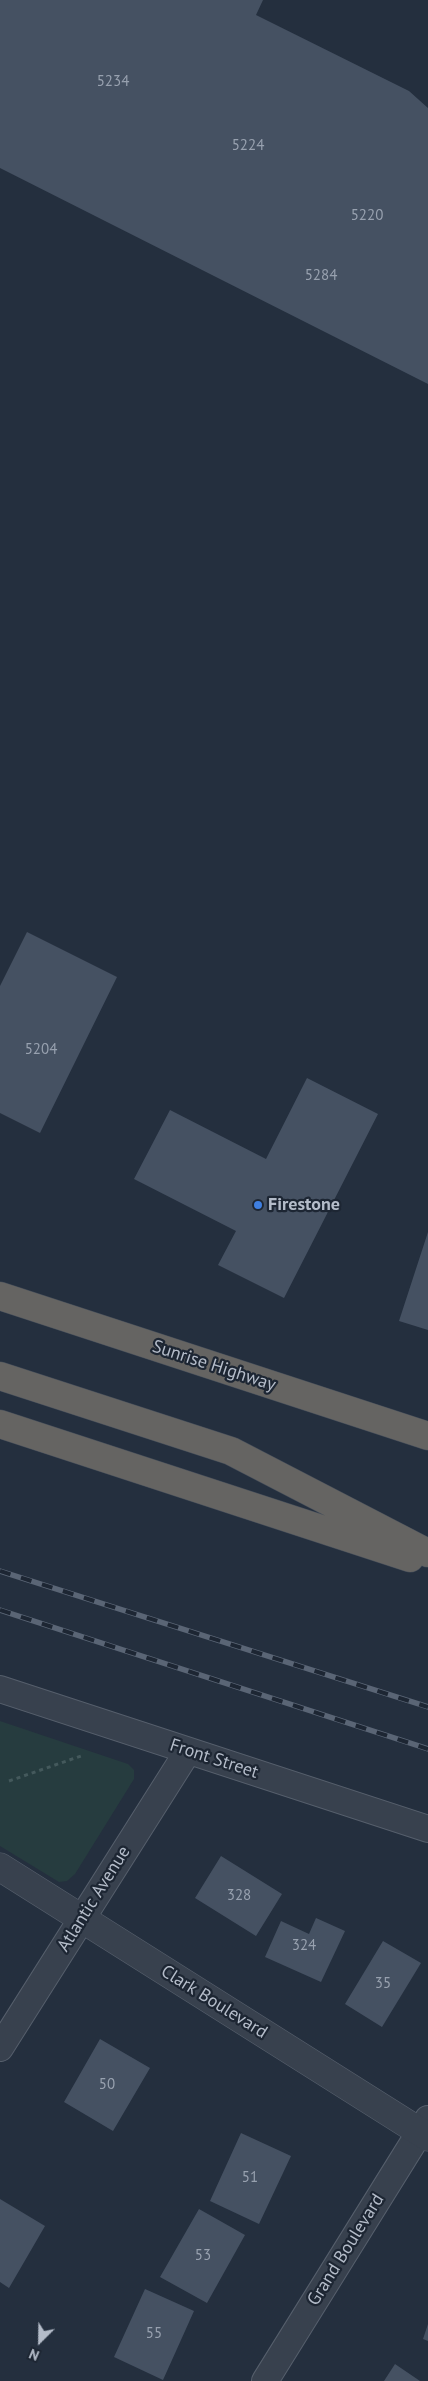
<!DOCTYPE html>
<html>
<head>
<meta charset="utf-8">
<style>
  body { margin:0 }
  #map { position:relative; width:428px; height:2381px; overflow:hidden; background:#242f3e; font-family:"PT Sans",sans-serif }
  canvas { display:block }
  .north { position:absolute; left:15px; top:2316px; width:50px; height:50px; -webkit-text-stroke:4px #1d2633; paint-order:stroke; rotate:203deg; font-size:14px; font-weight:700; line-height:20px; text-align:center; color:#b4bcc9 }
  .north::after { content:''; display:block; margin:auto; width:18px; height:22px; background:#b4bcc9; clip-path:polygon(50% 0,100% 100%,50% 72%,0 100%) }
</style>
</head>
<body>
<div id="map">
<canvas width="428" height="2381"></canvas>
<div class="north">N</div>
</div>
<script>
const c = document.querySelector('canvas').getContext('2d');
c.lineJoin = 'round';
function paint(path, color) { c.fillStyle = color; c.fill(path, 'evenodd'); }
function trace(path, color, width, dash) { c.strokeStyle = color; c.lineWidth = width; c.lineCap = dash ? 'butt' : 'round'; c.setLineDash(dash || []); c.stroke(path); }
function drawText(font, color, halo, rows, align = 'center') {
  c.font = font + ' "PT Sans",sans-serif'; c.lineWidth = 4.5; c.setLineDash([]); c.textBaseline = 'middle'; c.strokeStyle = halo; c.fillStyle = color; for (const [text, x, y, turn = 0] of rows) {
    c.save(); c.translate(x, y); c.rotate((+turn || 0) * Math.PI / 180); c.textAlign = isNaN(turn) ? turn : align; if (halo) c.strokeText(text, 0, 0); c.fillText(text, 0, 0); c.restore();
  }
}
paint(new Path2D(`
  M0 1721 128 1764 134 1770V1779L75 1874 67 1881 59 1882 0 1846Z`), '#263c3f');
paint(new Path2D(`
  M0 0H263L256 15 409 91 428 108V384L0 168Z
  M27 932 117 977 40 1133 0 1113V986Z
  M307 1078 378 1114 284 1298 218 1265 236 1231 134 1179 170 1110 266 1159Z
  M428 1232V1330L399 1321Z
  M221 1856 282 1894 256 1936 195 1898Z
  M316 1918 345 1931 321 1982 265 1957 281 1921 309 1934Z
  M383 1941 421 1963 382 2027 345 2004Z
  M100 2039 150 2068 113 2131 64 2102Z
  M241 2133 291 2156 259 2224 210 2201Z
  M0 2199 45 2226 9 2288 0 2282Z
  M199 2209 245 2235 207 2303 160 2277Z
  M145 2289 194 2311 163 2380 114 2357Z
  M428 2324V2341L423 2339Z
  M395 2364 420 2381H384Z`), '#455162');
const minor = new Path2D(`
  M0 1689 428 1829
  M0 2048 188 1751
  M265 2381 428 2119`);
const tertiary = new Path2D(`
  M0 1867 428 2137`);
const trunk = new Path2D(`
  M0 1296 428 1436
  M0 1376 231 1451 428 1553
  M0 1424 410 1558`);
trace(minor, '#565f6c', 28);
trace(tertiary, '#565f6c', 29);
trace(trunk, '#434c59', 29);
trace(new Path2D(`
  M9 1781 81 1756`), '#44595c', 3, [4, 4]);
trace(minor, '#38414e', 26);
trace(tertiary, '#38414e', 28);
trace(trunk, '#656462', 28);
const rail = new Path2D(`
  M0 1571 428 1707
  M0 1610 428 1749`);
trace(rail, '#5a6575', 5.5);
trace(rail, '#1d2633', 4, [11]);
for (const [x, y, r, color] of [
  [258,1205,5,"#3f7fe0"]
]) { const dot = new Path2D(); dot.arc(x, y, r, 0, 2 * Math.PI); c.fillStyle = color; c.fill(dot); trace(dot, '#1d2633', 2); }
drawText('15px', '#98a1af', null, [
  ["5234",113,82],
  ["5224",248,146],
  ["5220",367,216],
  ["5284",321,276],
  ["5204",41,1050],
  ["328",239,1896],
  ["324",304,1946],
  ["35",383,1984],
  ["50",107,2085],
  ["51",250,2178],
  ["53",203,2256],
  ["55",154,2334]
]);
drawText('bold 18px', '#b4bcc9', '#1d2633', [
  ["Firestone",268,1205]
], 'left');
drawText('18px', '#b4bcc9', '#1d2633', [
  ["Sunrise Highway",214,1366,18],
  ["Front Street",214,1759,18],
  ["Atlantic Avenue",94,1899,-58],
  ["Clark Boulevard",214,2002,32],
  ["Grand Boulevard",346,2250,-58]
]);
</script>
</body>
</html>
